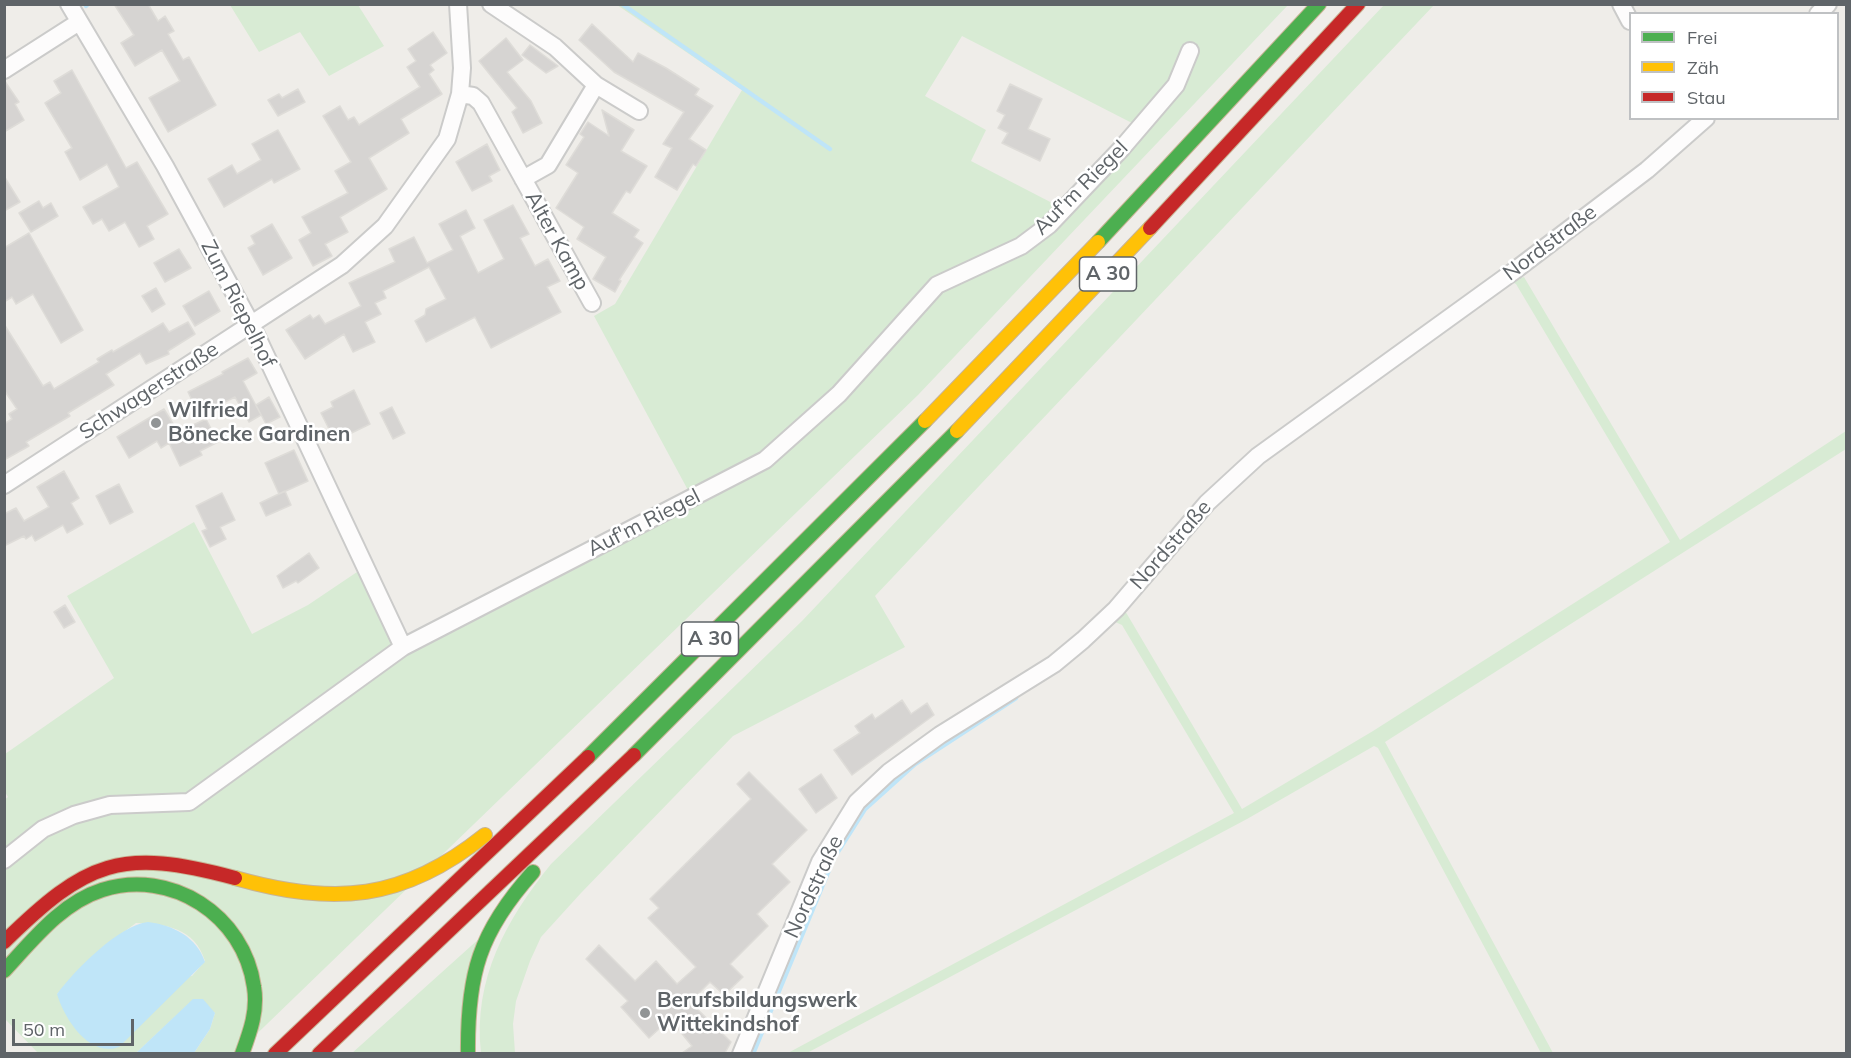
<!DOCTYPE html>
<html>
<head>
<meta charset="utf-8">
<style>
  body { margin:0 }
  #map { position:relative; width:1851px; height:1058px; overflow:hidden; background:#efede9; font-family:Mulish,sans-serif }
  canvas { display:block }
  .frame { position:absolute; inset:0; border:6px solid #5f6468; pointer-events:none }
  .legend { position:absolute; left:1629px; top:12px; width:210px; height:108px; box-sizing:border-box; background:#fff; border:2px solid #bfc1c3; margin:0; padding:8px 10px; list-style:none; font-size:18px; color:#5f6468 }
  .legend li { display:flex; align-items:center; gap:12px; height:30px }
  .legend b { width:30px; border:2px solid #bfc1c3 }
  .scale { position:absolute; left:12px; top:1019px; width:122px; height:27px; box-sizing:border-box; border:3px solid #5f6468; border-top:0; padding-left:8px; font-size:18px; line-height:21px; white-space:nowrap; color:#5f6468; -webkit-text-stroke:4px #fff; paint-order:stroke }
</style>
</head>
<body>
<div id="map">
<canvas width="1851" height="1058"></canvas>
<div class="frame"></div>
<ul class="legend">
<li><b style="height:8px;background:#4caf50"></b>Frei</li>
<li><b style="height:8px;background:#ffc107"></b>Zäh</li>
<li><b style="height:8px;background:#c62828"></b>Stau</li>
</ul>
<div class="scale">50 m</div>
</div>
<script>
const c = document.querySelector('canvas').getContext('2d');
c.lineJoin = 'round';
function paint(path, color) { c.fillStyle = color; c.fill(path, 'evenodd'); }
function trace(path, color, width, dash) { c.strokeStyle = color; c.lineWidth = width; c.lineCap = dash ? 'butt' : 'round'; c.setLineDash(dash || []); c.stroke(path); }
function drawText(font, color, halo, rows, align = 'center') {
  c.font = font + ' Mulish,sans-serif'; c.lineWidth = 5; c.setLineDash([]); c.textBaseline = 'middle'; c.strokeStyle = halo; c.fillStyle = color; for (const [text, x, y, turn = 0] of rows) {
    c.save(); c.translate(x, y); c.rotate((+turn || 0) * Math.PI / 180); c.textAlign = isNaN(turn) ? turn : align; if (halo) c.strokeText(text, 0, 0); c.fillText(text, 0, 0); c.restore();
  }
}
paint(new Path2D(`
  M230 5H358L384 46 329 76 300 32 259 52Z
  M617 5H1288L918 395 237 1053H194L210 1029 215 1013 193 1000 136 1053H38L5 1019 4 800 8 797 5 792V754L114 678 67 596 194 522 252 634 308 605 360 570 404 632 410 635 689 492 594 316 615 304 742 90ZM962 36 1132 123 1058 206 971 161 986 130 925 96ZM136 923C166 924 195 928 205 961L192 976 57 994 101 949Z
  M1384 5H1434L875 596 905 647 733 736 581 893 541 937 530 961 516 1001 513 1024 515 1053H481C473 979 506 920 551 864L802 621Z
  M1524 277 1680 540 1846 431V449L1385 742 1553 1053H1541L1378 748 1374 746 1247 819 807 1053 786 1054 1234 813 1122 625 1113 621 1124 609 1242 809 1373 731 1670 542 1516 284 1510 281Z
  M481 937 461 1053 351 1054Z`), '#d8ebd4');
paint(new Path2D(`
  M148 922C173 925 197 937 205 962L119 1047C89 1058 64 1018 57 994 75 970 119 925 148 922Z
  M193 999H203L215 1013 210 1029 194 1053H136Z`), '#bfe5f8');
trace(new Path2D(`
  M622 4 830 149
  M86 6 88 4
  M753 1054 834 858 865 809 915 764 1016 698`), '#bfe5f8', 4.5);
const building = new Path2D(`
  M114 4H148L158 21 165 16 174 31 168 34 183 60 189 57 216 105 168 132 149 98 180 81 162 50 135 66 121 43 134 35Z
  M592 24 633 62 638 53 666 68 699 89 695 95 713 106 689 139 706 150 696 166 693 164 677 190 655 177 672 148 663 144 684 112 614 72 579 40Z
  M433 32 447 53 430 65 434 70 429 74 442 94 401 119 409 133 369 158 387 189 340 217 348 232 325 244 332 256 313 266 299 240 311 233 302 217 348 193 335 171 351 162 323 116 340 106 348 120 354 117 359 125 420 87 407 67 416 61 408 49Z
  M506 38 523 60 507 72 531 101 542 123 523 133 512 112 517 108 479 61Z
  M530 45 558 66 546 73 522 55Z
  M72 70 126 168 137 162 168 214 147 226 154 239 139 247 125 222 109 231 102 219 93 224 83 207 119 187 107 164 80 180 65 152 72 148 45 103 61 93 54 81Z
  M4 80 19 102 15 104 24 120 4 132Z
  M1010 84 1042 99 1028 129 1050 139 1040 161 1002 143 1008 133 998 128 1005 115 997 111Z
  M298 89 305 102 278 116 268 100 279 94 282 98Z
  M602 110 634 130 621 151 647 166 630 193 626 191 612 213 639 230 634 237 643 243 619 280 621 281 615 292 593 279 606 257 577 239 584 227 556 208 578 173 566 165 584 137 580 134 588 122 609 136Z
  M278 130 300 169 274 183 272 179 224 207 208 179 232 165 237 174 261 160 252 144Z
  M487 144 500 170 489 176 492 181 472 191 456 162Z
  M4 176 20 202 4 211Z
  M39 201 43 208 51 203 58 216 31 232 19 213Z
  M513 205 529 234 520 238 535 266 548 259 560 281 547 287 561 312 491 348 475 317 426 342 415 321 425 315 426 309 446 299 429 267 383 291 386 298 375 303 381 314 365 322 375 342 353 352 344 334 305 359 286 330 310 315 313 319 319 315 325 324 361 306 349 283 395 262 389 249 414 237 427 263 453 250 439 224 466 210 475 228 460 236 478 273 504 259 484 220Z
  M272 224 292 258 263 275 248 248 255 244 251 236Z
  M29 233 83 330 61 343 33 294 16 304 12 297 4 302V248Z
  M179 249 191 268 165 282 154 263Z
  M156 288 165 304 152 312 142 296Z
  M209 291 220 311 195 326 183 306Z
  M188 322 195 334 168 351 169 354 146 364 140 353 106 374 114 385 68 413 70 416 26 442 29 446 4 460V424L12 419 9 414 17 409 4 390V324L43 386 50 382 54 389 99 362 97 359 112 350 113 352 163 323 169 332Z
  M248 358 257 373 243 381 261 415 249 422 235 397 199 415 188 392 223 374 222 372Z
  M354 390 370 424 335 441 321 413 333 407 331 402Z
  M269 397 280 417 266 424 256 405Z
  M392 407 405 433 393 439 380 413Z
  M164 409 178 432 206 419 218 442 200 451 202 455 180 466 169 443 161 448 157 441 129 458 117 437Z
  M294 450 308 481 279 494 265 463Z
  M64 471 79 498 71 503 83 524 67 533 63 525 35 541 32 535 26 539 24 536 4 546V514L16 508 24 521 49 507 37 487Z
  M119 484 133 512 110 524 96 496Z
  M285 491 291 505 266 516 260 503Z
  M222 493 235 520 220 527 226 539 210 547 202 531 207 529 196 506Z
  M309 553 319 568 298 583 296 581 283 588 277 576Z
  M65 605 75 622 64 628 54 612Z
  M902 700 911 714 927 703 934 715 852 775 834 750 860 733 855 726 872 714 875 719Z
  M749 772 807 830 772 864 790 882 757 914 768 926 730 964 743 977 724 995 710 982 690 1002 731 1042 725 1053H682L692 1046 670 1019 649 1038 621 1007 628 1001 586 959 599 945 635 981 656 961 677 984 696 967 648 918 659 908 650 899 751 799 737 784Z
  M821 774 837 798 816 813 799 789Z`);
paint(building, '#d6d4d2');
trace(building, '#dedcd8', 1.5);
const street = new Path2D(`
  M69 4 165 166 251 324 403 647
  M491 4 555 47 596 85 639 111
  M1621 4 1630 21
  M1818 14 1828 4
  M4 70 79 22
  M460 94 473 96 481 103 592 303
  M523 179 548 165 596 85
  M4 485 342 265 385 226 447 139 460 94 462 68 458 4
  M4 860 43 829 74 815 110 805 189 802 403 647 765 460 839 394 937 285 1021 246 1049 225 1122 148 1176 85 1190 51
  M741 1054 820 862 857 802 889 772 940 735 1054 664 1083 640 1116 609 1207 503 1258 456 1514 271 1647 170 1706 118`);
const fast = new Path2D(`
  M1098 242 1319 4
  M634 755 957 431
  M588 757 925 421
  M4 971C32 941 61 903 102 890 171 868 244 915 254 987 258 1011 250 1032 242 1054
  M468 1054C467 975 479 932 533 872`);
const slow = new Path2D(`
  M925 421 1098 242
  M957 431 1150 228
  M235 878C334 906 403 901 485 835`);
const jam = new Path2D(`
  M1150 228 1358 4
  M4 942C87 861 120 847 235 878
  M275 1054 588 757
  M319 1054 634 755`);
trace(street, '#cbcbca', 20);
trace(fast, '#c8b495', 16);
trace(slow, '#c8b495', 16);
trace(jam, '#c8b495', 16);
trace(street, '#fdfcfc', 16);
trace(fast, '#4caf50', 14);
trace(slow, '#ffc107', 14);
trace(jam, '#c62828', 14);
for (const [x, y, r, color] of [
  [156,423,6,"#919495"],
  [645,1013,6,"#919495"]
]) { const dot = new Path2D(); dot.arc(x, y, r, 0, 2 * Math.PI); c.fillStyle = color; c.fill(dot); trace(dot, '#fff', 2); }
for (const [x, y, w] of [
  [1108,274,57],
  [710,639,57]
]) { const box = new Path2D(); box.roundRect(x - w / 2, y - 17, w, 34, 4.5); c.fillStyle = '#fff'; c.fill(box); trace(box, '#5f6468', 1.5); }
drawText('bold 20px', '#5f6468', null, [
  ["A 30",1108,274],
  ["A 30",710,639]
]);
drawText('21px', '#5f6468', '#fff', [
  ["Auf'm Riegel",1081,188,-45],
  ["Alter Kamp",557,241,61],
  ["Nordstraße",1550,243,-37],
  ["Zum Riepelhof",238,304,63],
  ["Schwagerstraße",149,391,-33],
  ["Auf'm Riegel",644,523,-27],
  ["Nordstraße",1171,545,-49],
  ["Nordstraße",814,887,-65]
]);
drawText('bold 21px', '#5f6468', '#fff', [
  ["Wilfried",168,411],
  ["Bönecke Gardinen",168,435],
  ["Berufsbildungswerk",657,1001],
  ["Wittekindshof",657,1025]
], 'left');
</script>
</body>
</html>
